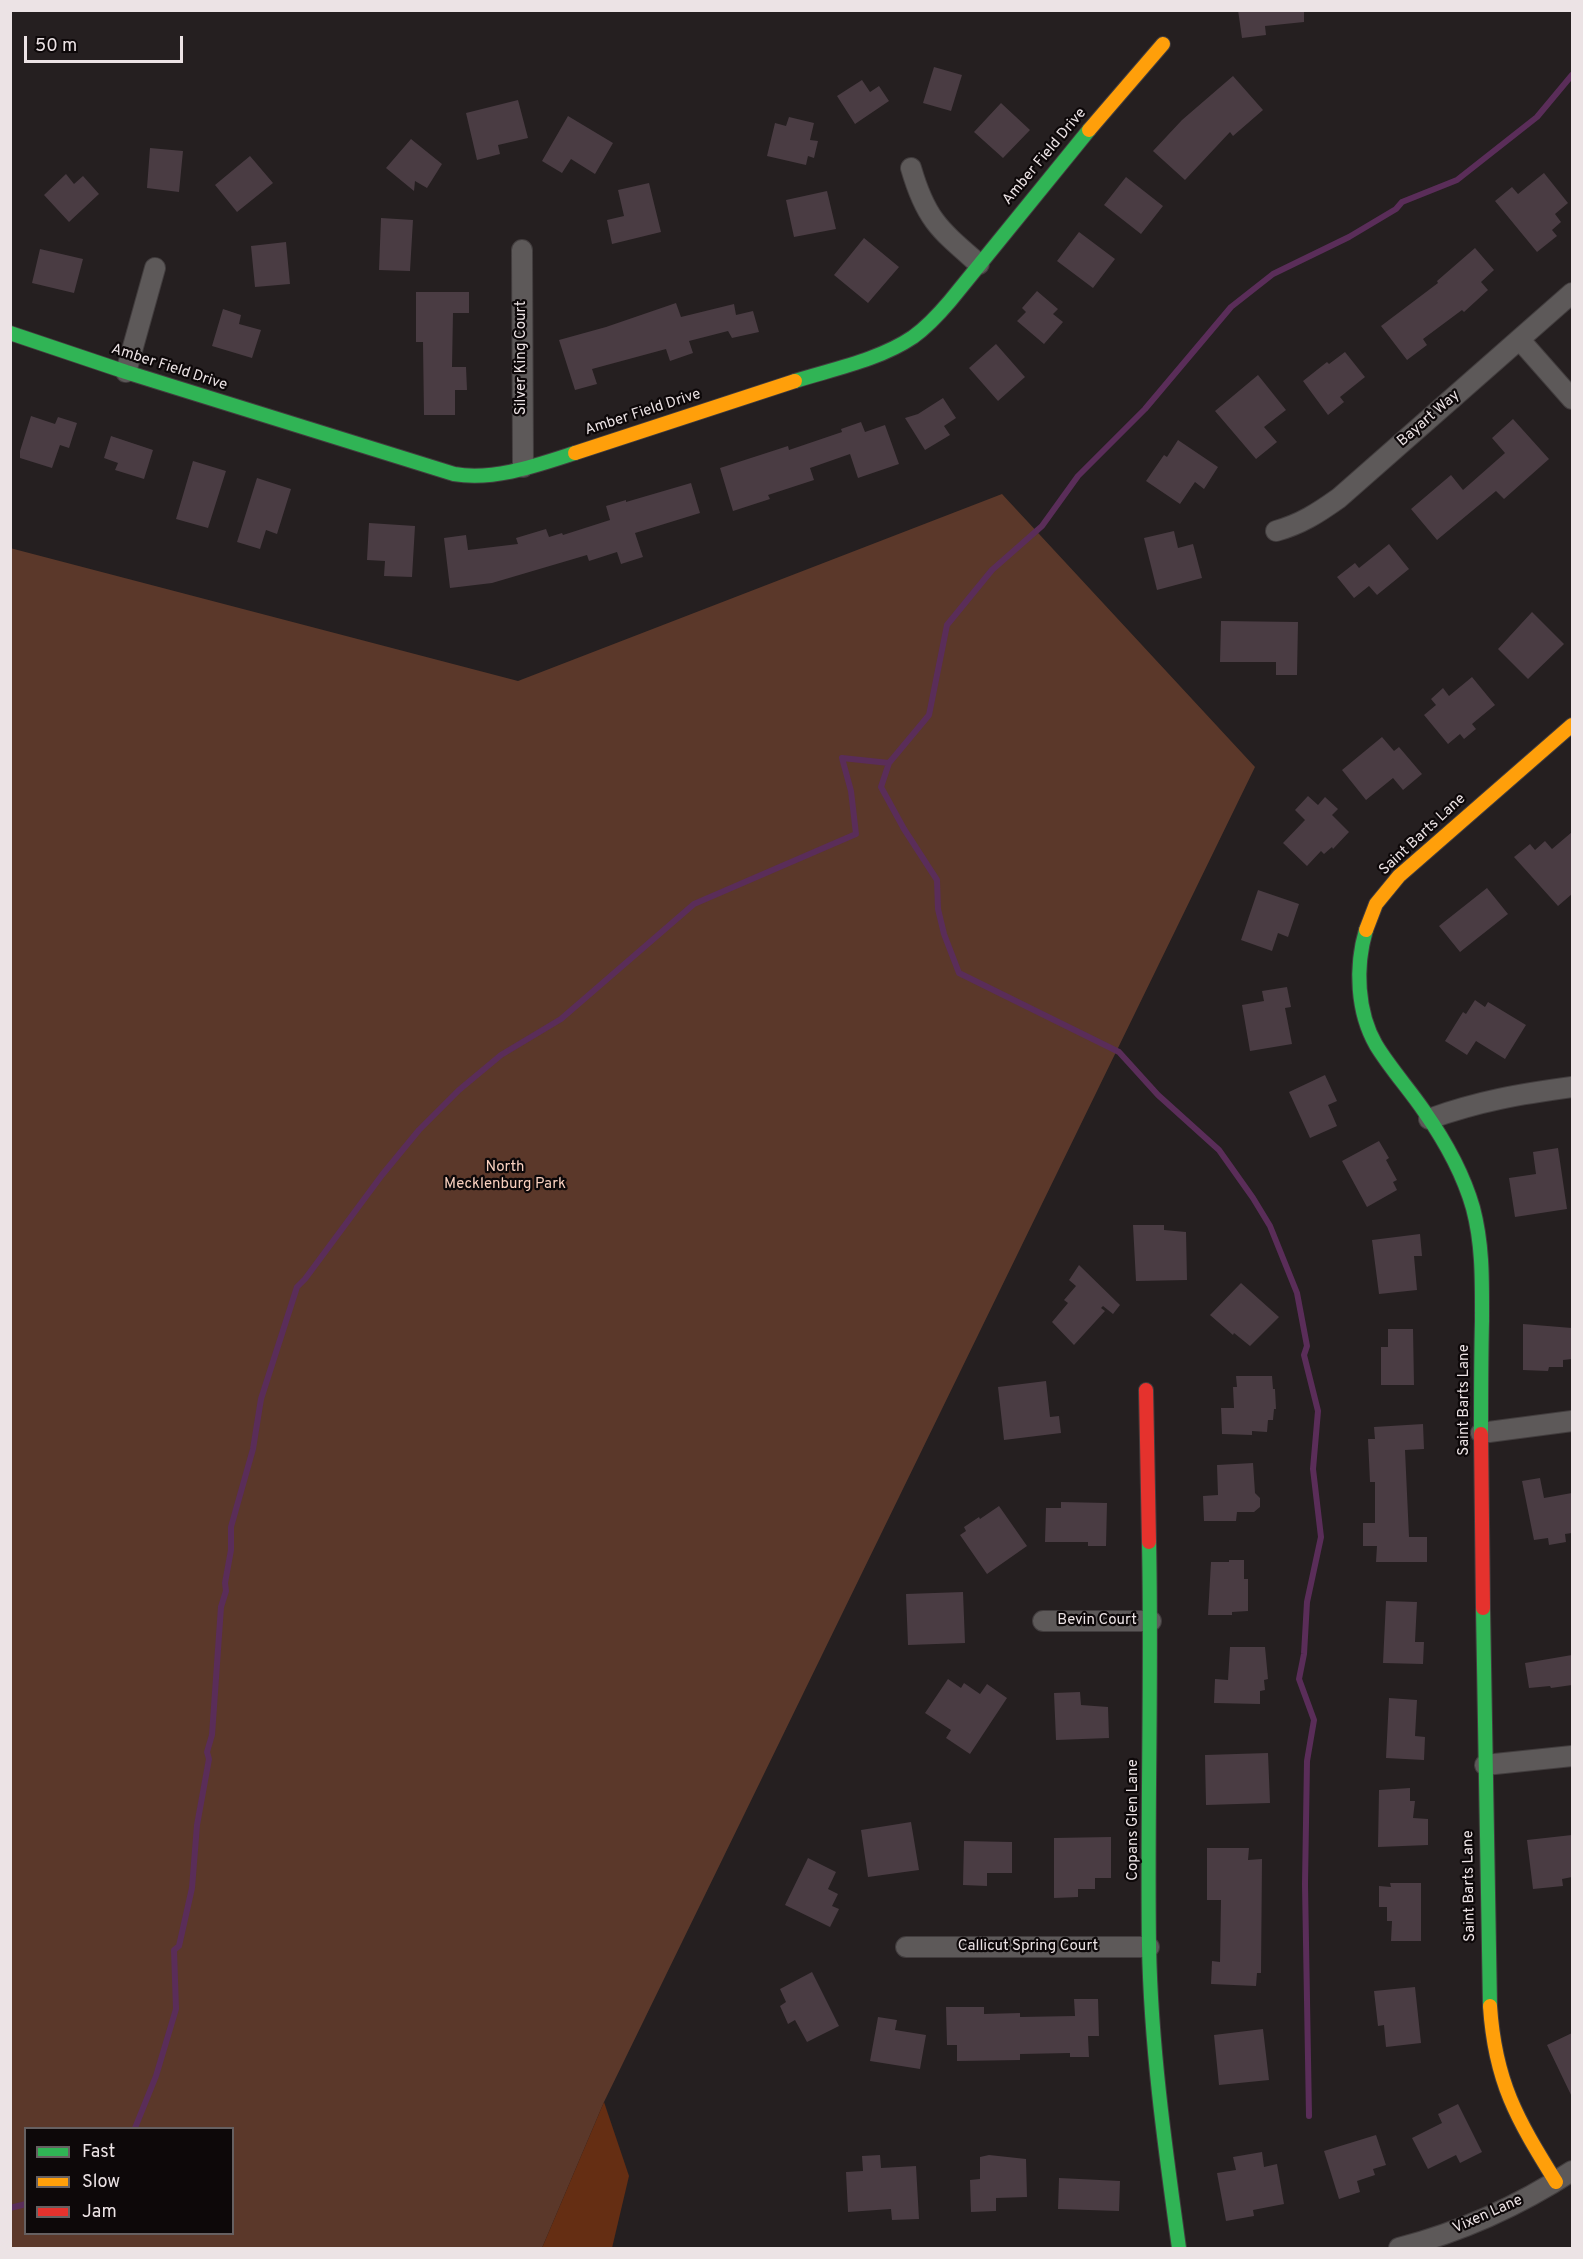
<!DOCTYPE html>
<html>
<head>
<meta charset="utf-8">
<style>
  body { margin:0 }
  #map { position:relative; width:1583px; height:2259px; overflow:hidden; background:#251f20; font-family:Overpass,sans-serif }
  canvas { display:block }
  .frame { position:absolute; inset:0; border:12px solid #ece3e5; pointer-events:none }
  .legend { position:absolute; left:24px; top:2127px; width:210px; height:108px; box-sizing:border-box; background:#0d0809; border:2px solid #666061; margin:0; padding:8px 10px; list-style:none; font-size:18px; color:#ece3e5 }
  .legend li { display:flex; align-items:center; gap:12px; height:30px }
  .legend b { width:30px; border:2px solid #666061 }
  .scale { position:absolute; left:24px; top:36px; width:159px; height:27px; box-sizing:border-box; border:3px solid #ece3e5; border-top:0; padding-left:8px; font-size:18px; line-height:21px; white-space:nowrap; color:#ece3e5; -webkit-text-stroke:4px #0d0809; paint-order:stroke }
</style>
</head>
<body>
<div id="map">
<canvas width="1583" height="2259"></canvas>
<div class="frame"></div>
<ul class="legend">
<li><b style="height:8px;background:#30b455"></b>Fast</li>
<li><b style="height:8px;background:#ff9f0a"></b>Slow</li>
<li><b style="height:8px;background:#e5322d"></b>Jam</li>
</ul>
<div class="scale">50 m</div>
</div>
<script>
const c = document.querySelector('canvas').getContext('2d');
c.lineJoin = 'round';
function paint(path, color) { c.fillStyle = color; c.fill(path, 'evenodd'); }
function trace(path, color, width, dash) { c.strokeStyle = color; c.lineWidth = width; c.lineCap = dash ? 'butt' : 'round'; c.setLineDash(dash || []); c.stroke(path); }
function drawText(font, color, halo, rows, align = 'center') {
  c.font = font + ' Overpass,sans-serif'; c.lineWidth = 4.5; c.setLineDash([]); c.textBaseline = 'middle'; c.strokeStyle = halo; c.fillStyle = color; for (const [text, x, y, turn = 0] of rows) {
    c.save(); c.translate(x, y); c.rotate((+turn || 0) * Math.PI / 180); c.textAlign = isNaN(turn) ? turn : align; if (halo) c.strokeText(text, 0, 0); c.fillText(text, 0, 0); c.restore();
  }
}
paint(new Path2D(`
  M1002 494 1255 767 604 2102 542 2248H11L10 548 518 681ZM26 2128H232V2234H26Z`), '#5b382a');
paint(new Path2D(`
  M604 2102 629 2176 612 2248H542Z`), '#652e13');
trace(new Path2D(`
  M1309 2116 1305 1884 1307 1761 1314 1720 1299 1679 1304 1654 1307 1602 1321 1537 1313 1469 1318 1411 1304 1355 1307 1346 1297 1293 1270 1226 1253 1198 1219 1150 1158 1095 1119 1052 959 973 944 934 938 909 937 880 904 829 881 787 889 763 929 715 947 625 992 570 1042 526 1078 476 1145 409 1231 307 1273 274 1349 237 1396 209 1402 202 1457 180 1537 117 1572 75
  M135 2128 156 2076 176 2009 174 1950 179 1946 192 1888 197 1825 209 1759 207 1752 212 1735 221 1607 226 1591 225 1583 231 1550V1527L253 1449 261 1399 297 1287 305 1279 382 1175 419 1130 459 1090 501 1055 561 1019 694 904 856 834 851 791 842 758 889 763
  M10 2208 26 2204`), '#5a2d59', 6);
paint(new Path2D(`
  M1238 10H1304V22L1265 26 1266 35 1242 38Z
  M934 67 962 75 951 111 923 103Z
  M1233 76 1263 110 1233 136 1230 132 1185 180 1153 151 1182 120Z
  M862 80 870 92 879 86 889 101 855 124 837 96Z
  M518 100 528 138 498 145 500 154 477 160 466 113Z
  M1001 103 1030 130 1003 158 974 132Z
  M568 116 613 143 595 174 571 159 562 173 542 161Z
  M789 117 814 123 810 140 818 141 814 158 808 156 806 165 767 156 775 123 786 126Z
  M411 139 442 164 427 188 415 181 414 191 386 168Z
  M150 148 183 151 179 192 147 188Z
  M250 156 273 183 237 212 215 185Z
  M1544 173 1568 203 1555 214 1561 222 1552 230 1557 236 1537 252 1495 201 1512 187 1518 194Z
  M66 174 74 184 83 176 99 194 69 222 44 195Z
  M1126 177 1163 206 1141 234 1104 205Z
  M649 183 661 232 612 244 607 220 624 216 618 190Z
  M827 191 836 229 794 237 786 200Z
  M381 218 413 220 410 271 379 270Z
  M1079 232 1115 259 1093 288 1057 261Z
  M864 238 899 267 868 303 834 275Z
  M286 242 290 284 255 287 251 246Z
  M1475 248 1494 270 1481 282 1488 290 1464 312 1462 310 1423 339 1427 345 1407 360 1381 326 1438 283 1437 281Z
  M40 249 83 259 74 293 32 283Z
  M1037 291 1058 309 1053 314 1063 322 1044 344 1017 321 1026 312 1022 308Z
  M416 292H469V313H453L452 367H466L467 390H455V415H424L423 342H416Z
  M676 303 681 317 734 304 736 315 753 311 759 332 732 338 728 331 689 341 693 353 670 361 666 349 592 369 597 384 575 390 559 340 606 327Z
  M223 309 241 315 239 324 261 330 252 358 212 346Z
  M996 344 1025 377 998 401 969 368Z
  M1345 352 1365 377 1340 397 1344 402 1328 415 1303 381 1327 362 1329 364Z
  M1258 375 1286 410 1264 427 1277 442 1256 459 1215 411Z
  M943 398 956 418 944 426 950 435 925 450 905 418 918 414Z
  M31 416 55 424 58 417 77 423 69 448 60 445 52 468 20 458V451Z
  M1513 419 1549 459 1504 499 1496 491 1437 540 1411 509 1451 475 1463 490 1505 453 1492 438Z
  M861 422 865 432 885 425 899 464 858 478 850 454 810 468 814 480 768 495 770 499 733 511 720 468 788 446 789 450 842 432 841 429Z
  M111 436 153 450 144 479 115 470 118 463 104 458Z
  M1178 440 1218 467 1204 489 1195 482 1180 504 1146 481 1164 455 1167 457Z
  M193 461 226 471 208 528 176 519Z
  M257 478 291 489 277 534 266 530 260 549 237 542Z
  M691 483 700 513 635 533 643 557 621 564 617 552 589 561 587 555 492 583 450 588 444 538 466 535 468 550 518 544 516 538 546 529 549 537 562 533 563 535 610 520 606 506 626 500V502Z
  M369 523 415 526 412 577 384 576 385 561 367 560Z
  M1174 531 1178 548 1193 544 1202 578 1157 590 1144 538Z
  M1389 544 1409 569 1377 595 1369 586 1354 598 1337 577 1355 563 1359 568Z
  M1532 612 1564 644 1528 679 1498 649Z
  M1221 621 1298 622 1297 675H1276V662H1220Z
  M1472 677 1495 705 1472 724 1476 729 1464 739 1460 734 1448 744 1424 715 1436 705 1431 699 1443 688 1449 696Z
  M1382 737 1394 751 1399 747 1422 774 1403 790 1393 778 1366 800 1342 770Z
  M1308 796 1318 805 1325 797 1338 809 1332 815 1349 832 1333 849 1332 847 1324 854 1321 851 1307 866 1283 843 1305 820 1295 810Z
  M1572 832V894L1558 906 1514 857 1530 844 1535 850 1545 841 1552 849Z
  M1487 888 1508 914 1460 952 1439 926Z
  M1258 890 1299 904 1288 937 1278 933 1272 951 1241 940Z
  M1287 987 1291 1007 1285 1008 1292 1044 1250 1051 1242 1005 1264 1001 1262 991Z
  M1475 1000 1485 1007 1488 1002 1526 1025 1505 1059 1476 1041 1467 1055 1445 1041 1463 1012 1466 1014Z
  M1325 1075 1337 1101 1328 1105 1337 1126 1310 1138 1289 1092Z
  M1379 1141 1389 1158 1386 1160 1397 1180 1393 1182 1397 1190 1367 1207 1342 1161Z
  M1558 1148 1567 1209 1515 1217 1509 1178 1536 1174 1533 1152Z
  M1133 1225H1164V1230L1186 1232 1187 1280 1136 1281Z
  M1420 1234 1422 1256H1414L1417 1290 1379 1294 1372 1240Z
  M1079 1265 1120 1305 1113 1314 1103 1306 1101 1308 1105 1311 1074 1345 1052 1322 1068 1303 1064 1300 1076 1286 1069 1280Z
  M1241 1283 1279 1317 1250 1346 1234 1333 1233 1335 1210 1315Z
  M1523 1324 1572 1328V1359L1563 1360V1367H1549L1548 1371 1523 1370Z
  M1388 1329H1413L1414 1385H1381V1347H1388Z
  M1236 1376H1272L1273 1389H1275L1276 1409H1274L1273 1420H1268L1267 1432 1252 1431V1435L1222 1434 1221 1408H1234L1233 1387H1237Z
  M1046 1381 1050 1417 1059 1416 1061 1433 1004 1440 998 1387Z
  M1423 1424 1424 1449 1405 1450 1409 1537H1427V1562H1376L1377 1546H1363V1523H1375V1482H1370L1368 1439H1375L1374 1427Z
  M1253 1463 1255 1493 1260 1498V1507L1254 1512H1237L1236 1521H1204L1203 1496 1218 1495 1217 1465Z
  M1540 1478 1544 1498 1572 1493V1533L1565 1534 1566 1542 1549 1545 1548 1538 1534 1540 1522 1481Z
  M1061 1502 1107 1503 1106 1546H1088V1542H1045L1046 1508H1061Z
  M999 1506 1027 1546 987 1574 960 1535 966 1531 964 1527 979 1517 980 1519Z
  M1229 1560H1244V1579H1248V1611L1232 1612V1615H1208L1211 1562H1229Z
  M963 1592 965 1643 908 1645 906 1594Z
  M1386 1601 1417 1602 1415 1642H1424L1423 1664 1383 1663Z
  M1230 1647H1265L1268 1679 1264 1680 1265 1690 1260 1691V1704L1214 1703 1215 1679 1228 1680Z
  M1572 1655V1685L1551 1688 1550 1686 1529 1688 1525 1663Z
  M948 1679 961 1688 964 1683 980 1694 987 1684 1007 1698 970 1754 946 1738 951 1730 925 1713Z
  M1080 1692 1081 1705 1108 1707 1109 1738 1056 1740 1054 1693Z
  M1389 1698 1417 1700 1415 1736 1425 1737 1424 1760 1386 1758Z
  M1268 1753 1270 1803 1206 1805 1205 1755Z
  M1410 1788V1801H1415L1413 1818 1428 1819V1845L1378 1847 1379 1790Z
  M911 1822 919 1870 868 1877 861 1830Z
  M1572 1835V1877L1562 1879 1563 1886 1533 1889 1527 1840Z
  M1111 1837V1878H1095V1889H1078V1897L1054 1898V1838Z
  M964 1841 1012 1842V1873H987V1886L963 1885Z
  M1207 1848H1249L1248 1860 1262 1859 1261 1973H1257L1256 1986 1211 1984 1212 1961 1220 1962 1221 1900H1207Z
  M808 1858 836 1872 828 1889 838 1894 832 1906 839 1909 830 1927 785 1905Z
  M1390 1883H1421V1941H1391L1392 1921H1387V1907H1379V1886L1391 1887Z
  M812 1972 839 2026 807 2042 795 2020 788 2024 780 2006 786 2002 780 1989Z
  M1415 1987 1421 2043 1386 2047 1384 2025 1378 2026 1374 1991Z
  M1074 1999H1098L1099 2036H1088L1089 2057H1070V2053L1020 2054V2060L957 2061V2045H947L946 2007H984V2014L1020 2013V2017L1075 2016Z
  M878 2017 897 2020 895 2030 926 2035 920 2069 870 2061Z
  M1263 2029 1269 2080 1219 2085 1214 2035Z
  M1572 2033V2097L1547 2045Z
  M1458 2104 1482 2152 1460 2163 1456 2155 1428 2169 1412 2138 1442 2123 1438 2114Z
  M1376 2135 1386 2165 1373 2169 1375 2175 1357 2181 1360 2192 1339 2199 1324 2151Z
  M1262 2152 1264 2167 1277 2164 1284 2204 1253 2210 1254 2216 1226 2221 1217 2173 1236 2170 1233 2157Z
  M880 2155 881 2168 916 2166 919 2219 892 2220 891 2209 848 2212 846 2172 863 2171 862 2156Z
  M989 2155 1026 2159 1027 2197 996 2198V2211L971 2212 970 2180 980 2179V2157Z
  M1059 2178 1120 2181 1119 2211 1058 2209Z`), '#4a3c43');
const street = new Path2D(`
  M911 168C926 220 940 230 979 264
  M522 250 523 467
  M1520 340 1572 399
  M126 372 155 268
  M1276 531C1301 524 1318 513 1339 498L1572 293
  M1429 1119C1479 1101 1520 1094 1572 1087
  M1481 1433 1572 1421
  M1043 1621H1151
  M1485 1765 1572 1756
  M906 1947H1149
  M1399 2248C1460 2232 1520 2205 1572 2171`);
const fast = new Path2D(`
  M10 333 126 372 454 474C494 481 538 465 575 453
  M795 381C833 369 879 360 913 337 927 327 939 314 950 301L1089 130
  M1366 930C1355 967 1357 1012 1376 1045 1390 1068 1409 1089 1424 1111 1445 1141 1463 1173 1473 1208 1483 1246 1482 1282 1482 1321 1481 1359 1481 1396 1481 1434
  M1149 1542C1152 1676 1147 1811 1149 1946 1151 2048 1165 2147 1179 2248
  M1483 1608 1490 2006`);
const slow = new Path2D(`
  M1089 130 1163 44
  M575 453 795 381
  M1366 930 1376 904 1399 876 1572 725
  M1490 2006C1495 2082 1517 2119 1556 2182`);
const jam = new Path2D(`
  M1146 1390 1149 1542
  M1481 1434 1483 1608`);
trace(street, '#423d3e', 22);
trace(fast, '#423d3e', 16);
trace(slow, '#423d3e', 16);
trace(jam, '#423d3e', 16);
trace(street, '#5d5959', 20);
trace(fast, '#30b455', 14);
trace(slow, '#ff9f0a', 14);
trace(jam, '#e5322d', 14);
drawText('15px', '#ece3e5', '#0d0809', [
  ["Amber Field Drive",1045,157,-50],
  ["Silver King Court",522,358,-90],
  ["Amber Field Drive",169,368,18],
  ["Amber Field Drive",643,413,-18],
  ["Bayart Way",1429,419,-41],
  ["Saint Barts Lane",1423,835,-43],
  ["Saint Barts Lane",1465,1400,-90],
  ["Bevin Court",1097,1621],
  ["Copans Glen Lane",1134,1820,-90],
  ["Saint Barts Lane",1470,1886,-91],
  ["Callicut Spring Court",1028,1947],
  ["Vixen Lane",1488,2215,-24]
]);
drawText('15px', '#f9d0bf', '#0d0809', [
  ["North",505,1168],
  ["Mecklenburg Park",505,1185]
]);
</script>
</body>
</html>
